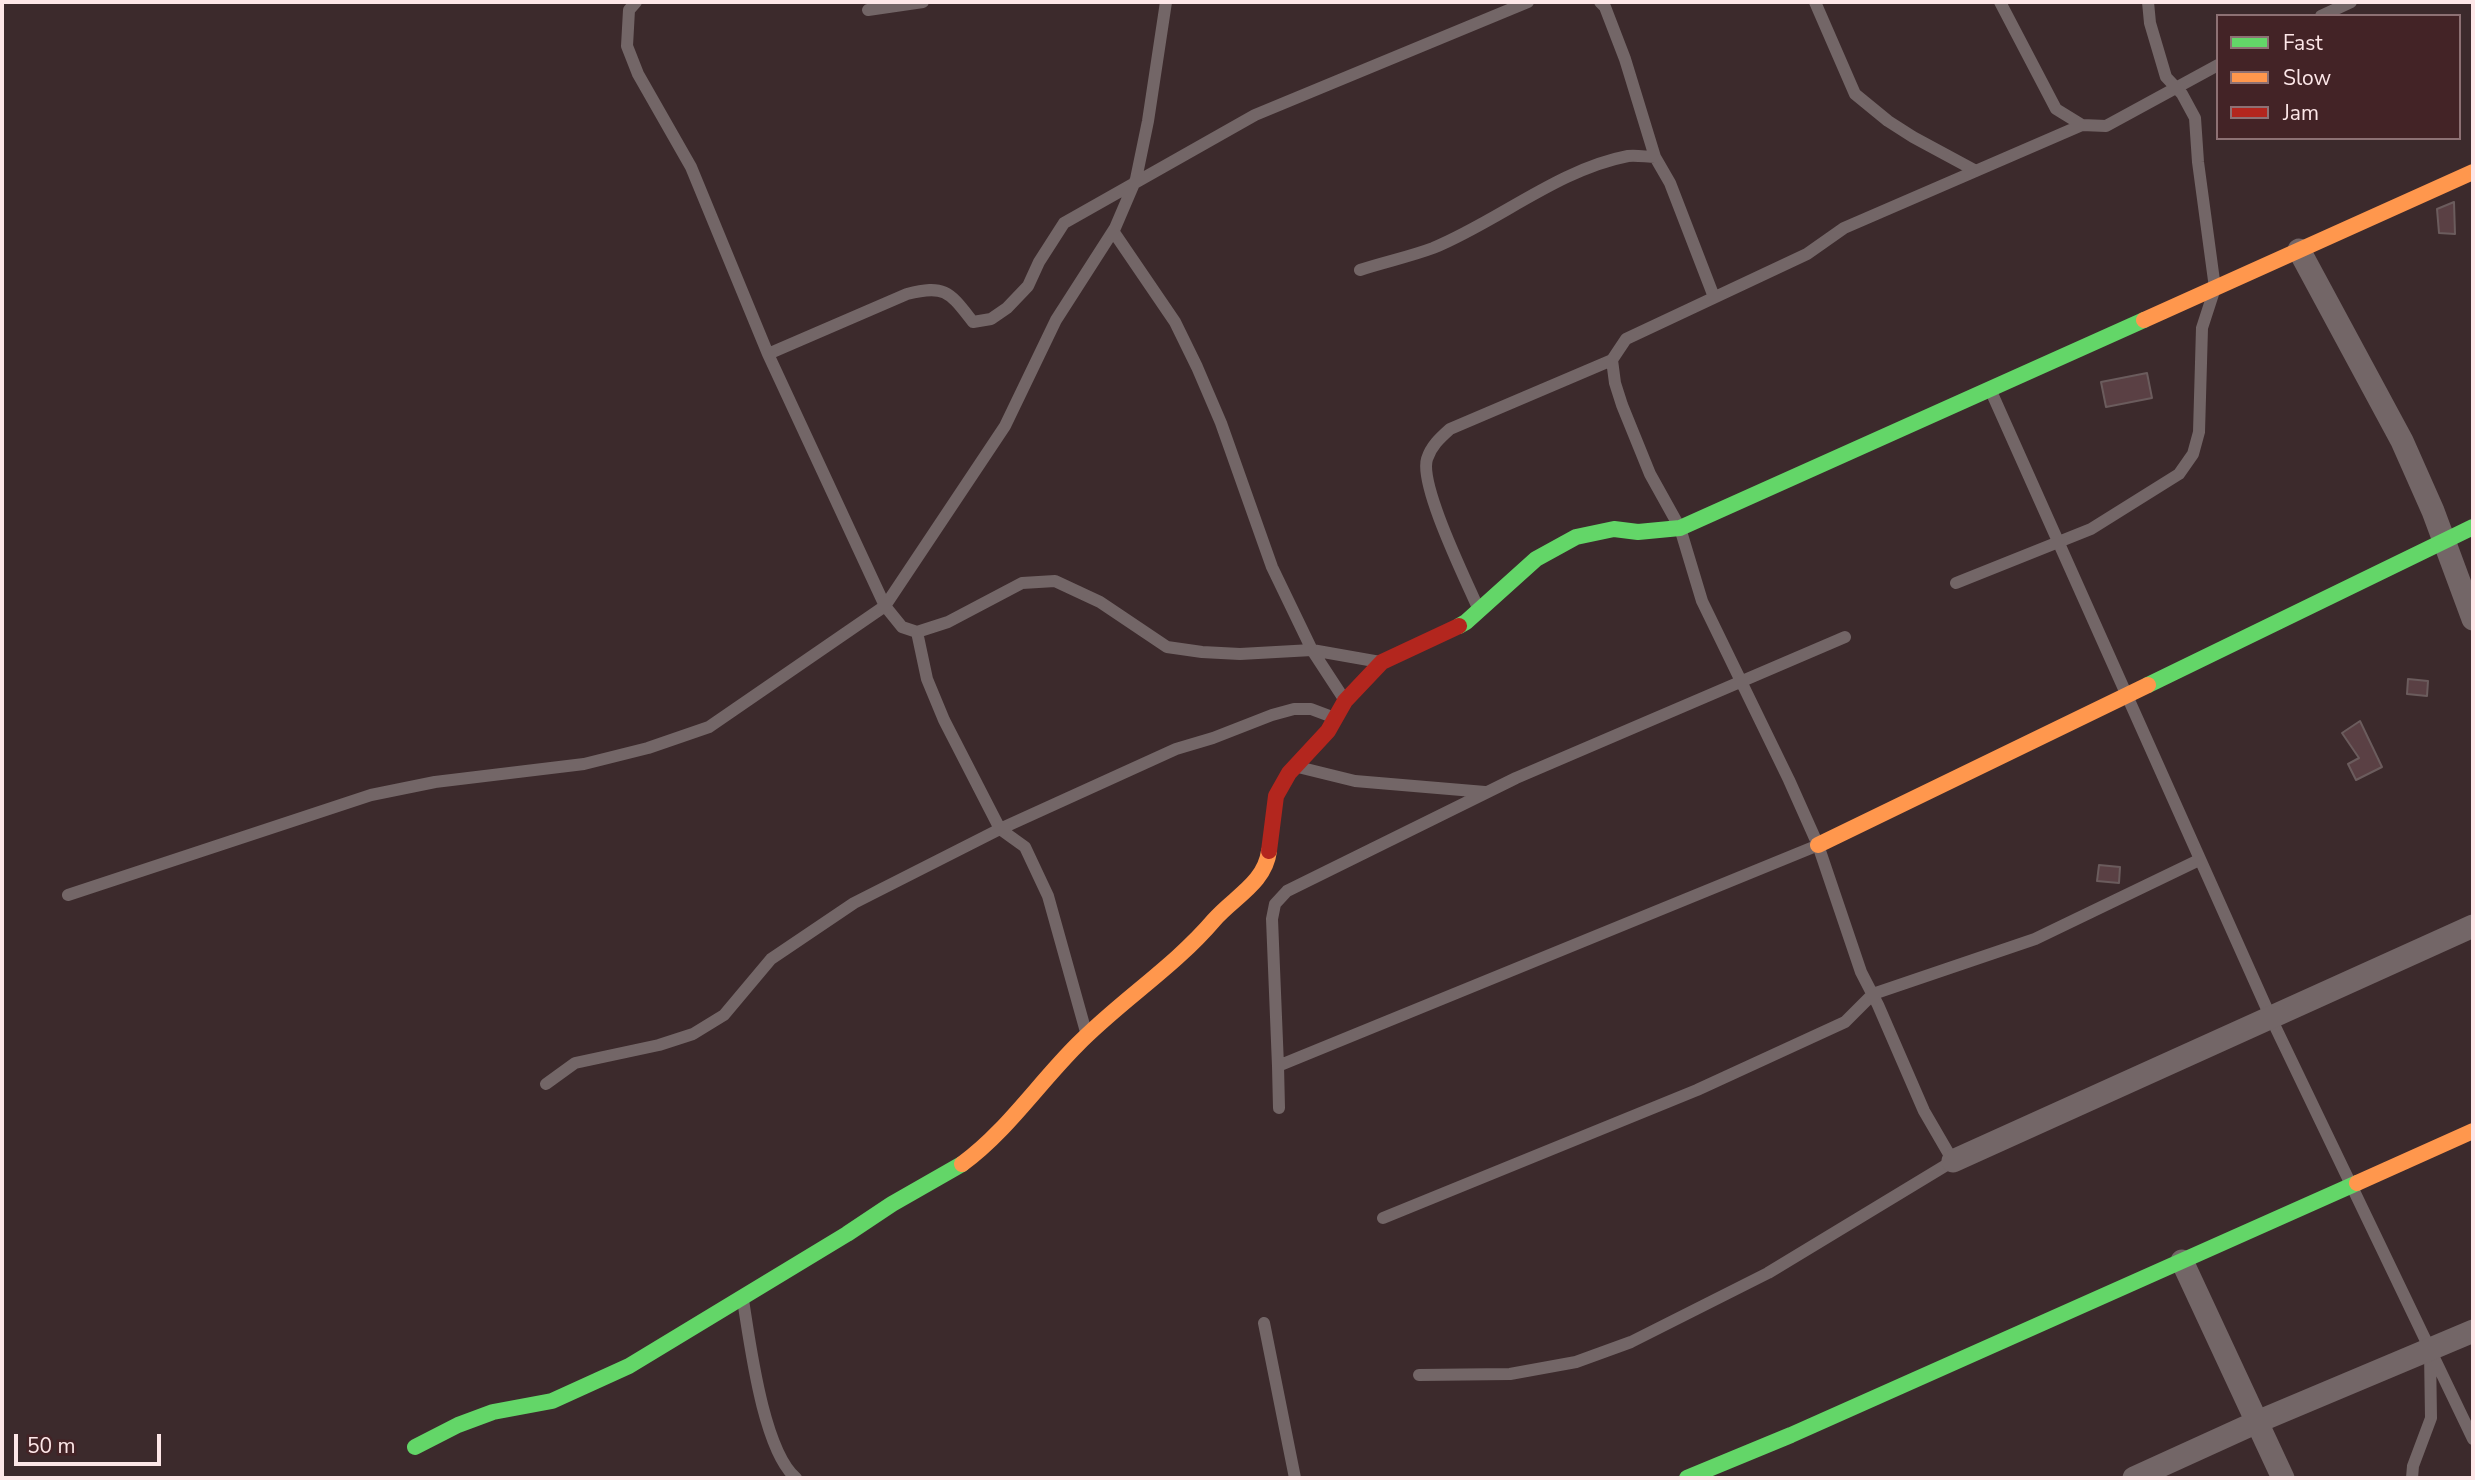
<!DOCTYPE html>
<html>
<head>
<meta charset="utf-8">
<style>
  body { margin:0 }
  #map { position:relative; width:2475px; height:1480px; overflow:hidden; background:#3c2a2c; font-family:"Nunito Sans",sans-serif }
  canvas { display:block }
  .frame { position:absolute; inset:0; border:4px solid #fde7e8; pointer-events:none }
  .legend { position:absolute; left:2216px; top:14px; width:245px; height:126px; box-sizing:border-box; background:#432326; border:2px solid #8d7174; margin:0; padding:9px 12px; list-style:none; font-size:21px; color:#fde7e8 }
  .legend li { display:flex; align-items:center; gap:14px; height:35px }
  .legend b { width:35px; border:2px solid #8d7174 }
  .scale { position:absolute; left:14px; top:1434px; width:147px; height:32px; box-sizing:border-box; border:4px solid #fde7e8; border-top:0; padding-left:9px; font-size:21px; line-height:24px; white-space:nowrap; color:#fde7e8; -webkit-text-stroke:5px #432326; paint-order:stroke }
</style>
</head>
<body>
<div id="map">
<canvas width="2475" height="1480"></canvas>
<div class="frame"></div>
<ul class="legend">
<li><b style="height:9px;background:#63d668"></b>Fast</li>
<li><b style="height:9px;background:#ff974d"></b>Slow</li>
<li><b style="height:9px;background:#b3261e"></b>Jam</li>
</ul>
<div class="scale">50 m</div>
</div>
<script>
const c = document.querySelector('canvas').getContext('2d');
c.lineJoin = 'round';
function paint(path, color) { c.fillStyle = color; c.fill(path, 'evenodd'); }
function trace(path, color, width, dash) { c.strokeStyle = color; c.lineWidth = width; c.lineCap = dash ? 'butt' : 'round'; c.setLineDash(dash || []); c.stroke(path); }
const building = new Path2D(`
  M2454 202 2455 234 2439 233 2437 209Z
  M2147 373 2152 398 2106 407 2101 382Z
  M2408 679 2428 681 2427 696 2407 694Z
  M2360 721 2382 767 2356 780 2348 764 2359 758 2342 733Z
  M2099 865 2120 867 2119 883 2097 881Z`);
paint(building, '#5a4044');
trace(building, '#6b5c5d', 2);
trace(new Path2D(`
  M636 2 629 10 627 46 638 74 691 167 768 354 907 294C946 284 950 293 973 322L991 319 1007 308 1028 286 1039 262 1064 223 1255 115 1528 2
  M1600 2 1605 7 1625 59 1655 157
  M1815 2 1855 94 1888 121 1913 137 1976 171
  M2000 2 2056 109 2082 125 2106 126 2218 65
  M868 10 923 2
  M2321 16 2351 2
  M1113 231 1175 322 1197 367 1221 423 1272 567 1312 650 1344 699
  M1360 270C1384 262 1409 257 1433 248 1497 222 1559 169 1628 156 1637 155 1647 157 1655 157L1670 183 1714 297
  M768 354 885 606 902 627 917 632 948 622 1022 583 1055 581 1100 602 1167 647 1202 652 1240 654 1312 650 1380 662
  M1990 389 2271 1018 2473 1439
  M1956 583 2091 529 2179 474 2193 454 2199 432 2202 328 2215 288 2198 162 2195 118 2182 94 2166 77 2150 23 2148 2
  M1478 608C1466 580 1419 485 1427 459 1431 446 1440 438 1450 429L1612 360
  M917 632 927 679 944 720 1000 829 1025 847 1048 896 1086 1032
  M1298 767 1355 781 1485 792
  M1816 846 1278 1066 1272 919 1275 904 1287 891 1516 778 1845 637
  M68 895 371 795 435 782 584 764 648 748 709 727 885 606 1005 426 1056 320 1115 228 1136 179 1148 121 1166 2
  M1278 1066 1279 1108
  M546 1084 575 1063 659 1045 693 1034 724 1015 771 959 854 903 1000 829 1176 749 1213 738 1272 715 1294 709H1311L1335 718
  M1383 1218 1697 1090 1845 1022 1873 994 2035 939 2199 860
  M743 1300C750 1343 763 1450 796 1478
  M1264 1323 1295 1478
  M1419 1375 1510 1374 1576 1362 1631 1342 1768 1273 1953 1161 1924 1111 1878 1005 1861 972 1818 845 1789 780 1702 601 1680 528 1650 474 1622 405 1615 383 1612 360 1626 339 1807 254 1844 228 2082 125
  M2412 1478 2413 1466 2431 1418 2430 1352`), '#736667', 12);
trace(new Path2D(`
  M2299 250 2402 441 2433 511 2473 619
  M1953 1161 2473 926
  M2182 1261 2283 1478
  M2134 1478 2257 1422 2473 1331`), '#736667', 23);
trace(new Path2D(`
  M1459 626 1466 622 1536 559 1576 537 1614 529 1638 532 1680 528 2144 320
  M2148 685 2473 527
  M415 1447 458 1425 493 1412 552 1401 629 1366 847 1234 892 1204 962 1164
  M1687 1478 1791 1435 2357 1183`), '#63d668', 16);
trace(new Path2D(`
  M2144 320 2473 172
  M1818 845 2148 685
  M962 1164C1006 1132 1038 1084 1077 1045 1120 1001 1174 967 1214 920 1234 897 1265 883 1269 851
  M2357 1183 2473 1131`), '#ff974d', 16);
trace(new Path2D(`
  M1269 851 1276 796 1289 773 1328 731 1345 701 1382 662 1459 626`), '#b3261e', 16);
</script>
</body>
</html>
